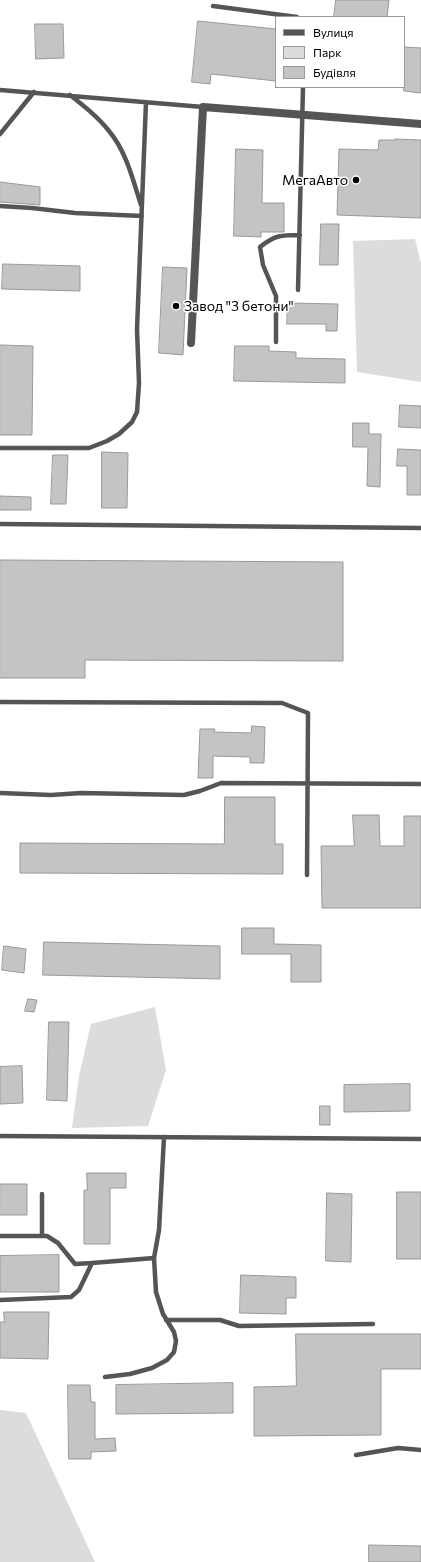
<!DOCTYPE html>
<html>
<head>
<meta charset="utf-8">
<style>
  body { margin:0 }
  #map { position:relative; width:421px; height:1562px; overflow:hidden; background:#fff; font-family:Commissioner,sans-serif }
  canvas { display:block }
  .legend { position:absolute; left:275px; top:16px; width:130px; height:72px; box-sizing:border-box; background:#fff; border:1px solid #999; margin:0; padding:5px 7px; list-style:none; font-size:12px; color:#000 }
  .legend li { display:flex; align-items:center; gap:8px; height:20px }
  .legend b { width:20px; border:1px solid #999 }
</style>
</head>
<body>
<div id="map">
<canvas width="421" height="1562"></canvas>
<ul class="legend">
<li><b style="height:5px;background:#555"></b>Вулиця</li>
<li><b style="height:11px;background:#dcdcdc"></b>Парк</li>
<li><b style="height:11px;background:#c4c4c4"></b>Будівля</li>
</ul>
</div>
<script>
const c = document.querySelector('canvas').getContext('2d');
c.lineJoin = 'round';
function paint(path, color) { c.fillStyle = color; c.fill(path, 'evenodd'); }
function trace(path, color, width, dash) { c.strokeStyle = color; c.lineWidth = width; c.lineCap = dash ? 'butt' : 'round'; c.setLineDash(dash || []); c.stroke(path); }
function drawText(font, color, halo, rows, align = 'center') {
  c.font = font + ' Commissioner,sans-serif'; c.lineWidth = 3; c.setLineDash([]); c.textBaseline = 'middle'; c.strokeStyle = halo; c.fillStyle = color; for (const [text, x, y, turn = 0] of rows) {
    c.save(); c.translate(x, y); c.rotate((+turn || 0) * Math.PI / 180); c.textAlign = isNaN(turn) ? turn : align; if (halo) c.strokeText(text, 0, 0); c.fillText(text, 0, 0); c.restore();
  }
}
paint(new Path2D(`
  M415 239 421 263V382L357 372 353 241Z
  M155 1007 166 1070 148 1126 72 1128 79 1076 91 1024Z
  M0 1410 26 1413 95 1562H0Z`), '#dcdcdc');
const building = new Path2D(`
  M336 0H389L387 17H334Z
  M198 21 276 29V81L211 74 210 84 192 82Z
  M35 24H63L64 58 36 59Z
  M404 47 421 48V93L404 91Z
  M395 139 421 140V218L337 215 339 149 378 150 379 140H395Z
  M236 149 263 150 262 203H284V232H261V237L234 236Z
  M0 182 40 187V205L0 202Z
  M321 224H339L338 265H320Z
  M3 264 80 266V291L2 289Z
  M163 267 187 268 183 355 159 353Z
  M288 303 338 304 337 331H326V324H287Z
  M0 345 33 346 32 435H0Z
  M235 346H269V351L296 352V358L345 359V383L234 381Z
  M400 405 421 406V428L399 427Z
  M353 423H369V434H381L380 487 367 486 368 447H353Z
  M398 449 421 450V495H407V466H397Z
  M102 452 128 453 127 508H102Z
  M53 455H68L66 504H51Z
  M0 496 31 497V510H0Z
  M0 560 343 562V661L85 660V678H0Z
  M252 726 265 727 264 763H250V757L213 756V778H198L200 729H215L214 732 251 733Z
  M225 797H275V844H283V874L20 873V843L224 844Z
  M353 815H379L380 846H404V816H421V908H322L321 846H354Z
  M242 928H274V944L321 945V982H291V954H242Z
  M44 942 220 946V979L43 975Z
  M4 946 26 949 24 973 2 970Z
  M28 999 37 1000 34 1012 25 1011Z
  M49 1022H69L67 1101 47 1100Z
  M22 1066 23 1103 0 1104V1067Z
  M410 1084V1111L344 1112V1085Z
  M320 1106H330V1125H320Z
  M87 1173H126V1188H110V1244H84V1190H87Z
  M0 1184H27V1215H0Z
  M397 1192H421V1259H397Z
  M327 1193 352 1194 351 1262 326 1261Z
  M59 1255V1292H0V1256Z
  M241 1275 296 1277V1298H286V1314L240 1313Z
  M4 1312H49L48 1359 0 1358V1322H4Z
  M296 1334H421V1369H381V1435L254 1436V1387L296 1386Z
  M233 1383V1413L116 1414V1385Z
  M68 1385H90L91 1402H95V1439L115 1438 116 1451 91 1452V1459H69Z
  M369 1545 421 1546V1562H369Z`);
paint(building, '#c4c4c4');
trace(building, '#999', 1);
trace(new Path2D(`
  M213 6 297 17
  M0 90 203 107
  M70 95C84 106 98 117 109 131 126 151 133 180 141 205
  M0 134 34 92
  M0 206 32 208 75 213 142 216
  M298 290 303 87
  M276 342V296L263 265 260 247C275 235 281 235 300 235
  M0 448H89L107 441 119 434 132 422 137 412 139 383 137 329 146 102
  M0 524 421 528
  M0 702 282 703 308 713 307 875
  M0 793 51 795 81 793 184 795 200 791 221 783 421 784
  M0 1136 421 1139
  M42 1235V1194
  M0 1236H47L58 1243 75 1264 92 1263
  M0 1300 71 1297 79 1290 92 1263 154 1258
  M166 1320H220L239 1326 373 1324
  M105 1377 130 1374 152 1368 167 1360 174 1352 176 1341 174 1332 163 1314 156 1292 154 1258 159 1230 164 1137
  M356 1455 398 1448 421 1450`), '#555', 4.5);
trace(new Path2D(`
  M191 343 203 107 421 124`), '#555', 8);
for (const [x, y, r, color] of [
  [356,180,4,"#000"],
  [176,306,4,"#000"]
]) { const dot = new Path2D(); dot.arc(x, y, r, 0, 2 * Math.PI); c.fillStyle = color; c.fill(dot); trace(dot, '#fff', 1.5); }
drawText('14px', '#000', '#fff', [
  ["МегаАвто",348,180],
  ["Завод \"3 бетони\"",184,306,"left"]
], 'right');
</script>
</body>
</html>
